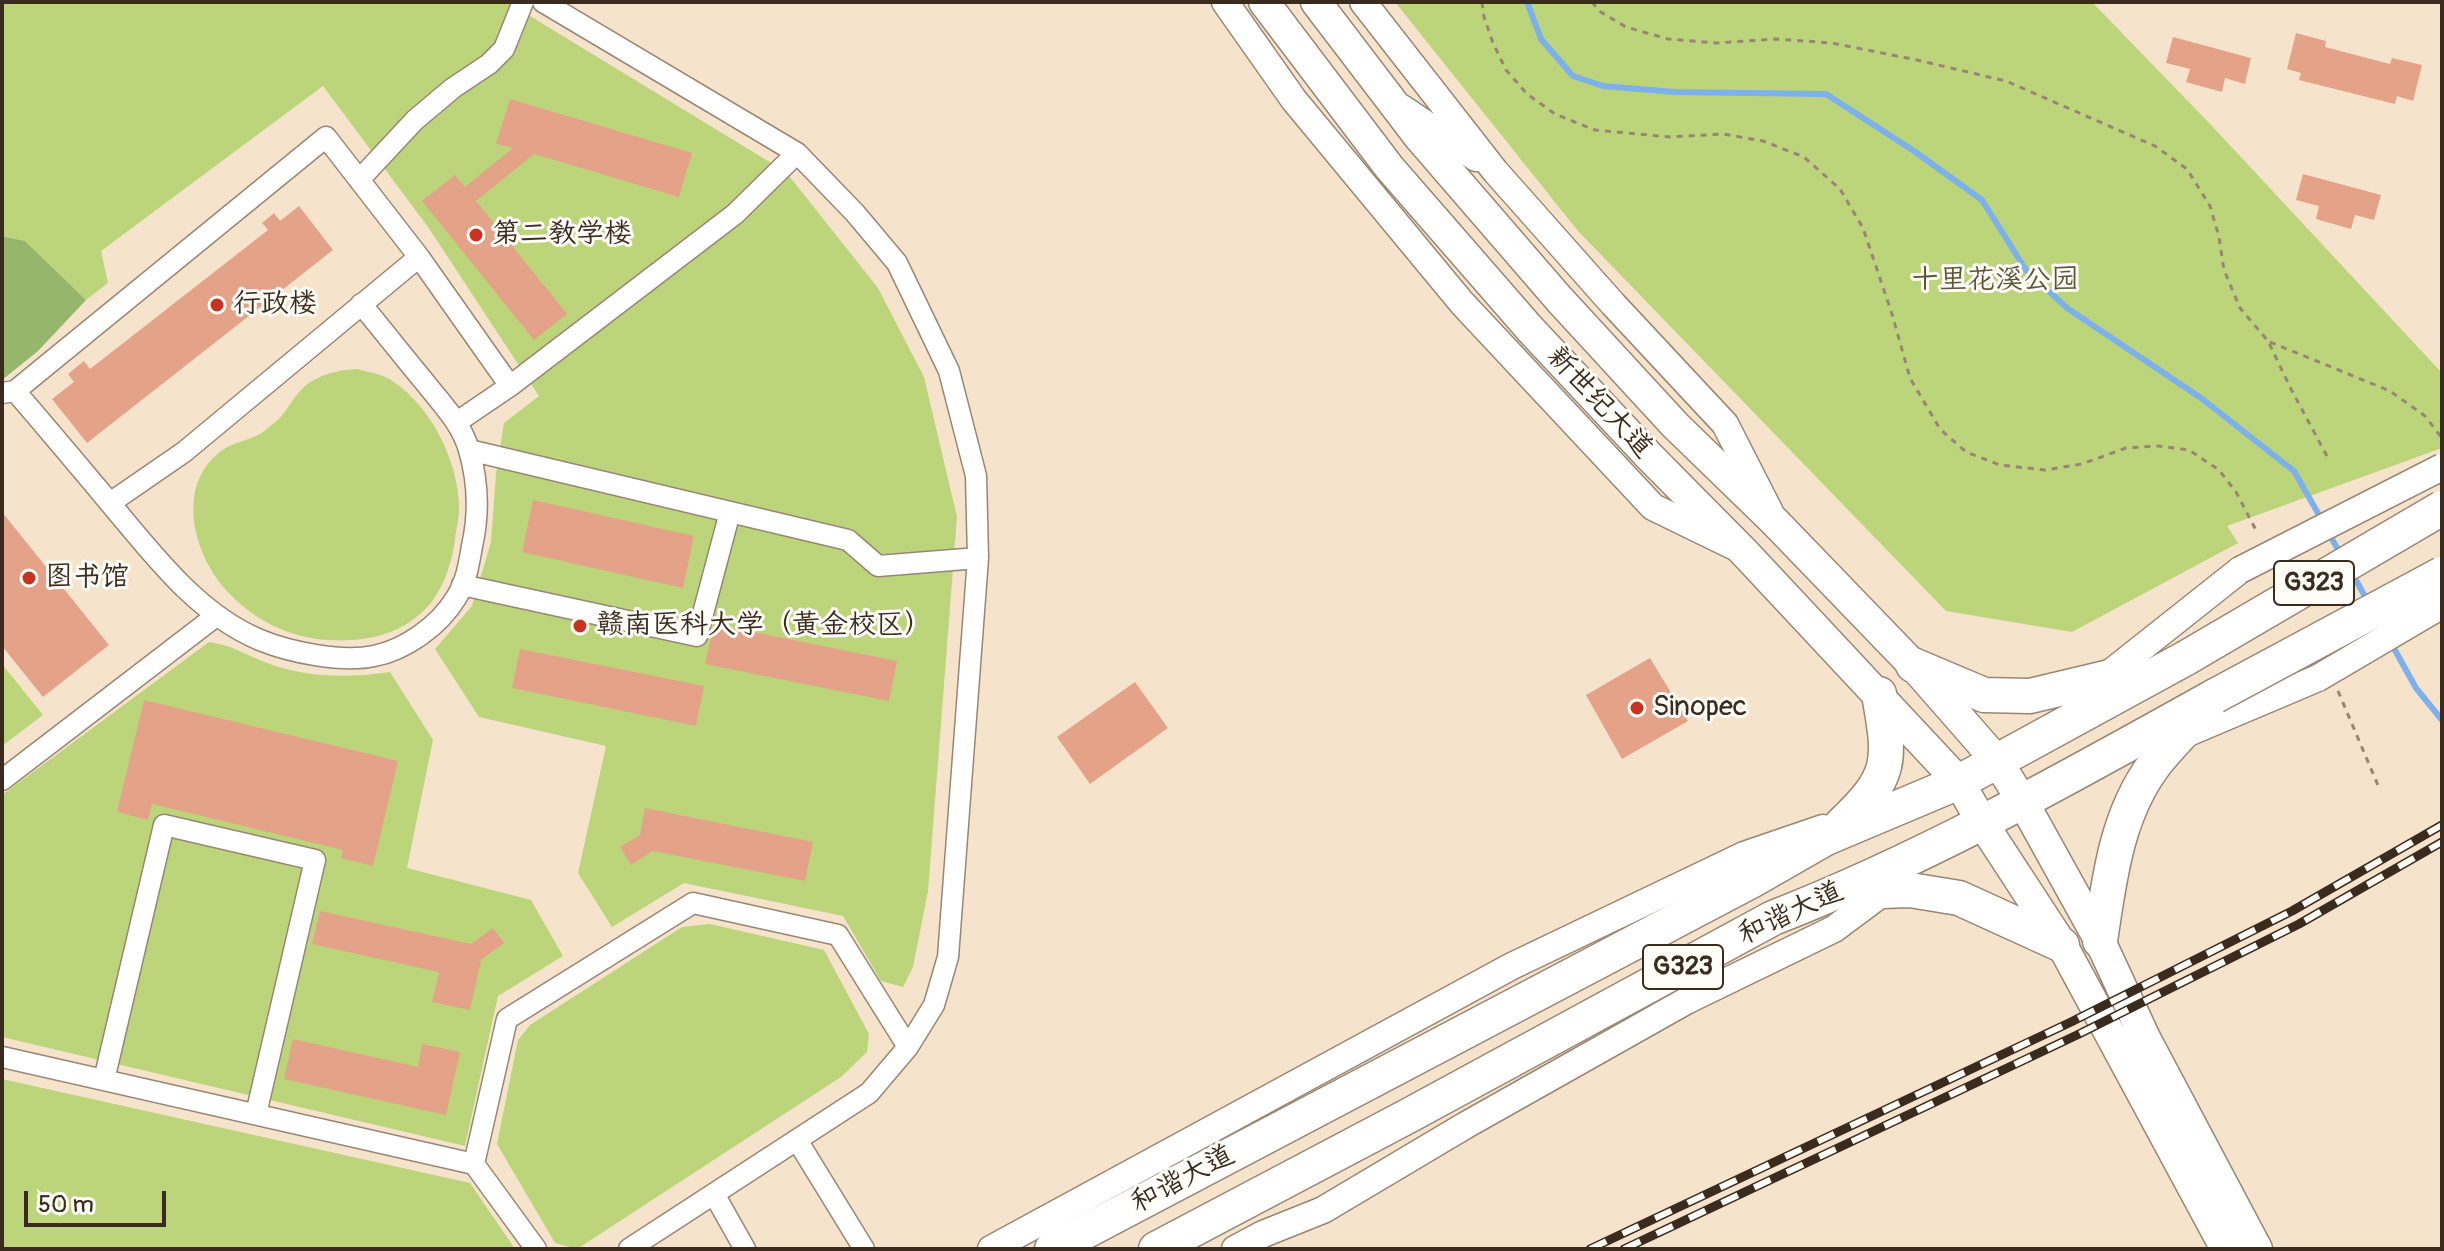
<!DOCTYPE html>
<html>
<head>
<meta charset="utf-8">
<style>
  body { margin:0 }
  #map { position:relative; width:2444px; height:1251px; overflow:hidden; background:#f6e3cc; font-family:Pangolin,sans-serif }
  canvas { display:block }
  .frame { position:absolute; inset:0; border:4px solid #3b2a1e; pointer-events:none }
  .scale { position:absolute; left:24px; top:1191px; width:142px; height:36px; box-sizing:border-box; border:4px solid #3b2a1e; border-top:0; padding-left:10px; font-size:24px; line-height:28px; white-space:nowrap; color:#3b2a1e; -webkit-text-stroke:6px #fdfcf7; paint-order:stroke }
</style>
</head>
<body>
<div id="map">
<canvas width="2444" height="1251"></canvas>
<div class="frame"></div>
<div class="scale">50 m</div>
</div>
<script>
const c = document.querySelector('canvas').getContext('2d');
c.lineJoin = 'round';
function paint(path, color) { c.fillStyle = color; c.fill(path, 'evenodd'); }
function trace(path, color, width, dash) { c.strokeStyle = color; c.lineWidth = width; c.lineCap = dash ? 'butt' : 'round'; c.setLineDash(dash || []); c.stroke(path); }
function drawText(font, color, halo, rows, align = 'center') {
  c.font = font + ' Pangolin,"LXGW WenKai TC",sans-serif'; c.lineWidth = 6; c.setLineDash([]); c.textBaseline = 'middle'; c.strokeStyle = halo; c.fillStyle = color; for (const [text, x, y, turn = 0] of rows) {
    c.save(); c.translate(x, y); c.rotate((+turn || 0) * Math.PI / 180); c.textAlign = isNaN(turn) ? turn : align; if (halo) c.strokeText(text, 0, 0); c.fillText(text, 0, 0); c.restore();
  }
}
paint(new Path2D(`
  M2 2H507L786 172 878 288 924 377 957 517 928 891 913 967 903 987 881 981 843 916 684 883 612 927 578 873 606 746 479 717 435 649 472 606 491 542 496 474 504 423 539 396 428 227 323 86 101 251 108 283 86 300 25 241 2 236Z
  M1395 2H2092L2212 126 2442 373V448L2227 526 2238 543 2072 632 1946 611 1578 231Z
  M357 369C368 372 382 374 391 380 430 405 457 458 459 504 460 515 456 528 455 540 451 567 441 597 419 615 393 637 361 642 328 640 290 638 253 620 227 591 193 554 175 486 221 451 233 442 248 441 260 434 265 431 270 426 274 423 286 414 291 400 301 390 315 375 338 370 357 369Z
  M209 642C232 645 246 655 267 663 306 678 350 678 390 672L433 740 407 868 531 900 563 956 498 996 465 1146 2 1037V795Z
  M2 664 43 715 2 746Z
  M710 924 824 950 869 1034 867 1052 841 1077 577 1249 555 1243 497 1144 518 1040 530 1025 682 927Z
  M2 1079 470 1183 515 1249H2Z`), '#bcd57b');
paint(new Path2D(`
  M2 236 25 241 86 300 38 351 2 380Z`), '#95b66b');
trace(new Path2D(`
  M1527 2 1541 39 1573 76 1603 86 1675 92 1826 94 1914 151 1982 200 2026 270 2067 308 2201 398 2294 471 2323 522
  M2328 532 2340 553
  M2352 573 2368 602
  M2391 643 2416 688 2442 720`), '#7db1eb', 6);
paint(new Path2D(`
  M2296 33 2326 41 2325 47 2390 64 2392 58 2422 65 2413 101 2397 96 2395 104 2299 80 2301 73 2287 69Z
  M2173 37 2251 58 2245 84 2225 78 2222 92 2186 82 2190 69 2166 63Z
  M510 99 692 153 679 197 534 154 476 201 567 314 534 340 422 201 455 175 465 187 513 148 496 144Z
  M2303 174 2381 195 2374 220 2355 215 2351 229 2316 219 2319 206 2296 200Z
  M299 206 333 250 87 443 52 399 74 382 68 374 84 361 90 369 268 230 262 223 274 213 280 221Z
  M533 500 694 536 683 588 522 552Z
  M2 512 109 645 43 697 2 646Z
  M714 624 897 661 889 701 705 664Z
  M520 649 704 686 696 726 512 688Z
  M1650 658 1688 721 1622 759 1586 695Z
  M1135 682 1168 728 1090 784 1057 737Z
  M144 700 398 761 373 866 341 858 343 850 152 804 148 820 117 812Z
  M645 808 813 842 805 881 653 851 631 865 620 847 640 835Z
  M320 911 471 944 493 928 504 943 481 960 470 1010 432 1002 439 972 312 944Z
  M293 1039 418 1067 422 1044 460 1052 446 1115 284 1079Z`), '#e4a388');
const street = new Path2D(`
  M543 2 797 153 855 213 897 263 949 371 976 476 978 558 948 957 934 1005 908 1047 869 1093 629 1249
  M359 180 415 120 453 88 489 64 504 49 523 2
  M15 391 326 137 419 257 510 386 735 214 797 153
  M2 393 15 391C47 428 78 465 109 502 152 553 197 614 260 640 289 652 342 663 374 656 405 650 439 626 456 598 466 583 469 564 472 546 479 515 478 481 469 450 461 422 440 402 423 380 402 355 382 329 361 304
  M457 422 510 386
  M469 450 848 540 878 566 978 558
  M110 503 184 452 419 257
  M462 585 697 636 730 512
  M2 780 216 616
  M2 1057 474 1164
  M104 1080 164 825 315 860 256 1114
  M797 1140 864 1249
  M714 1194 745 1249
  M536 1249 474 1164 507 1019 693 903 838 935 908 1047`);
const secondary = new Path2D(`
  M1225 2 1294 100 1462 303 1653 507 1733 546
  M1363 2 1495 171 1613 304 1725 424 1770 512
  M1402 108 1476 158
  M2105 677 2240 570
  M2181 736 2318 678
  M991 1249 1512 966 1744 855 1823 828
  M1235 1249 1263 1234 1323 1210 1466 1125 1686 1001 1834 929 1889 888`);
const primary = new Path2D(`
  M1264 2 1389 167 1530 329 1649 456 1744 552 1959 782 1983 824 2062 945 2226 1249
  M1316 2 1419 137 1559 299 1675 425 1775 522 1913 665 1997 761 2023 802 2100 941 2145 1038 2257 1249`);
const highway = new Path2D(`
  M1913 665 1984 695 2030 696 2135 671
  M1841 825C1893 776 1891 762 1879 694
  M1853 892 1910 890 1959 898 2062 945
  M2100 941C2109 881 2116 816 2154 765 2167 748 2184 731 2199 715
  M1052 1249 1751 881 1826 838 1959 782 2186 658
  M1156 1249 1408 1116 1773 918C1927 858 2071 776 2215 696`);
trace(street, '#988675', 23);
trace(secondary, '#988675', 29);
trace(primary, '#988675', 33);
trace(highway, '#988675', 37);
trace(new Path2D(`
  M1482 2 1484 17 1493 43 1506 70 1527 94 1555 114 1595 130 1670 137 1723 134 1763 141 1804 157 1840 189 1863 228 1892 314 1910 378 1940 429 1966 452 2000 465 2045 470 2082 464 2126 448 2158 446 2189 450 2219 470 2236 492 2258 534
  M1592 2 1599 11 1626 27 1668 39 1716 43 1776 39 1832 43 1917 60 2006 81 2155 146 2187 169 2210 206 2219 237 2224 270 2240 308 2268 341 2291 389 2328 458
  M2270 342 2390 391 2425 416 2442 438
  M2338 691 2380 790`), '#988675', 3, [6, 6]);
trace(street, '#fff', 20);
trace(secondary, '#fff', 26);
trace(primary, '#fff', 30);
trace(highway, '#fff', 34);
const rail = new Path2D(`
  M1590 1249 2071 1022 2292 911 2442 825
  M1624 1249 2077 1035 2299 924 2442 842`);
trace(rail, '#3b2a1e', 9);
trace(rail, '#fdfcf7', 6, [18]);
const secondaryBridge = new Path2D(`
  M2240 570 2442 467
  M2318 678 2442 605`);
const highwayBridge = new Path2D(`
  M2186 658 2442 508
  M2215 696 2442 574`);
trace(secondaryBridge, '#988675', 29, []);
trace(highwayBridge, '#988675', 37, []);
trace(secondaryBridge, '#fff', 26);
trace(highwayBridge, '#fff', 34);
for (const [x, y, r, color] of [
  [476,235,8,"#c8321e"],
  [217,305,8,"#c8321e"],
  [29,578,8,"#c8321e"],
  [580,626,8,"#c8321e"],
  [1637,708,8,"#c8321e"]
]) { const dot = new Path2D(); dot.arc(x, y, r, 0, 2 * Math.PI); c.fillStyle = color; c.fill(dot); trace(dot, '#fdfcf7', 3); }
for (const [x, y, w] of [
  [2314,583,80],
  [1683,967,80]
]) { const box = new Path2D(); box.roundRect(x - w / 2, y - 22, w, 44, 6); c.fillStyle = '#fdfcf7'; c.fill(box); trace(box, '#3b2a1e', 2); }
drawText('bold 26px', '#3b2a1e', null, [
  ["G323",2314,583],
  ["G323",1683,967]
]);
drawText('28px', '#3b2a1e', '#fdfcf7', [
  ["第二教学楼",492,235],
  ["行政楼",233,305],
  ["图书馆",45,578],
  ["赣南医科大学（黄金校区）",596,626],
  ["Sinopec",1653,708]
], 'left');
drawText('28px', '#5b5535', '#fdfcf7', [
  ["十里花溪公园",1995,281]
]);
drawText('28px', '#3b2a1e', '#fdfcf7', [
  ["新世纪大道",1599,403,47],
  ["和谐大道",1791,914,-25],
  ["和谐大道",1183,1180,-28]
]);
</script>
</body>
</html>
